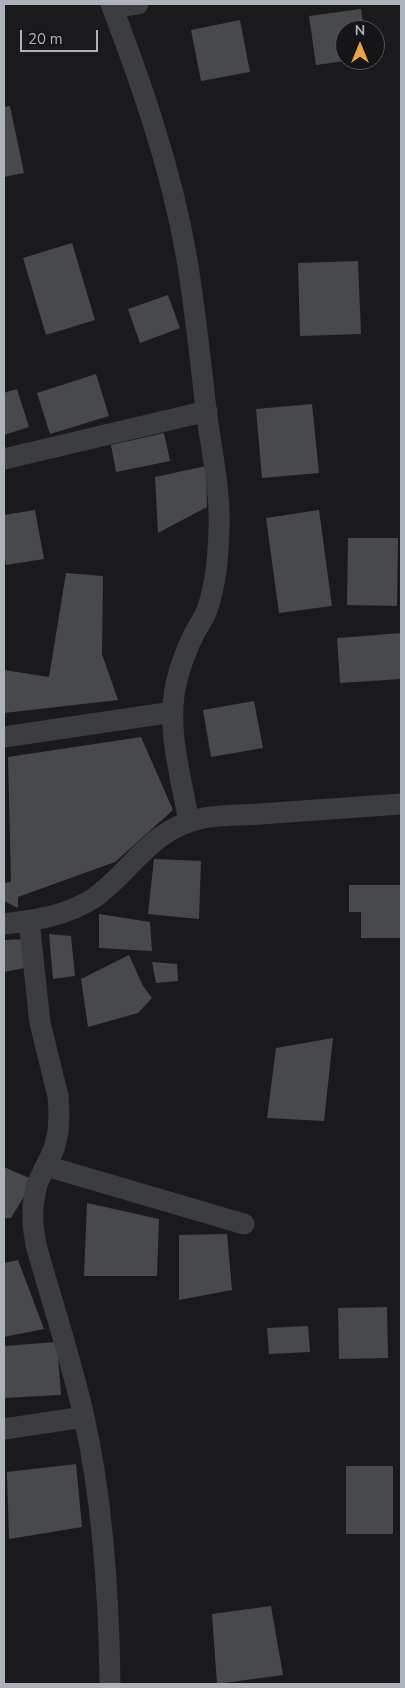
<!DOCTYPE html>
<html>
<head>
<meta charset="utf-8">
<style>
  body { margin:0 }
  #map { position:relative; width:405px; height:1688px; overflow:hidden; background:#1a1a1c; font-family:"Nunito Sans",sans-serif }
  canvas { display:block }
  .frame { position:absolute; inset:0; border:5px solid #aeb3bb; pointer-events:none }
  .north { position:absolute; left:335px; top:20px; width:50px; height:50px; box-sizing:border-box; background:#151517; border:1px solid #525459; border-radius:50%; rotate:0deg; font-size:14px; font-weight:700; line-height:20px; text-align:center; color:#aeb3bb }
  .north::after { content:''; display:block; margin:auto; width:18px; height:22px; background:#e7a447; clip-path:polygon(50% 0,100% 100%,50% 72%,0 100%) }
  .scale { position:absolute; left:20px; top:30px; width:78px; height:22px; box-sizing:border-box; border:2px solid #aeb3bb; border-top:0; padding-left:6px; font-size:15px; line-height:18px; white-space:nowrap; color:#aeb3bb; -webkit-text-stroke:4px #151517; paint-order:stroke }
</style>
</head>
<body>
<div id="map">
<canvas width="405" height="1688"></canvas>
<div class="frame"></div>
<div class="north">N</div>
<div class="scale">20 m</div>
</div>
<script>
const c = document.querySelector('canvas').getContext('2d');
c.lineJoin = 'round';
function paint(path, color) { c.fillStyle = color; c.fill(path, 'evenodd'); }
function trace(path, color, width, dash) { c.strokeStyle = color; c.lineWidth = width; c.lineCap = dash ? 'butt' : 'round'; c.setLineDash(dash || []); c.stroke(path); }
paint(new Path2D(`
  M361 9 364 30H345V61L316 65 309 16Z
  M240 20 250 72 201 81 191 30Z
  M10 106 24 173 4 177V107Z
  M72 243 95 320 46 335 23 258Z
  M358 261 361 334 300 336 298 263Z
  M168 295 180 328 140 343 128 309Z
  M96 374 109 416 50 434 37 393Z
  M17 389 29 427 4 435V393Z
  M312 404 319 473 262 478 256 409Z
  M164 433 170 461 116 472 111 445Z
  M206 466 207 507 158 533 155 477Z
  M35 510 44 559 6 565 4 554V515Z
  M319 510 332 606 279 613 266 518Z
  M348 538H398L397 606 347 605Z
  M66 573 103 576 102 654 118 700 4 713V670L49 677Z
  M401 633V679L340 683 337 638Z
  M254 701 263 748 211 757 203 710Z
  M141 737 173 810 115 862 18 897V908L4 901V883L11 882 8 757Z
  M154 859 201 861 199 919 148 914Z
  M349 885H401V938H361V912H349Z
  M99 914 150 922 152 951 99 948Z
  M49 934 71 936 75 976 53 979Z
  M27 939 30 967 4 972V940Z
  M129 955 143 986 152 998 138 1013 88 1027 81 979Z
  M152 962 177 964 178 981 156 983Z
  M333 1038 324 1121 267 1118 276 1048Z
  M4 1167 34 1180 11 1218H4Z
  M87 1203 159 1219 157 1276H84Z
  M227 1234 232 1290 179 1300V1235Z
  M18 1260 44 1329 4 1337V1263Z
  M387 1307 388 1358 339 1359 338 1308Z
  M308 1326 310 1352 269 1354 267 1328Z
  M57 1342 61 1395 4 1398V1346Z
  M76 1464 82 1527 9 1539 7 1472Z
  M346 1466H393V1534H346Z
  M271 1606 283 1675 217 1684 212 1614Z`), '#47494c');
trace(new Path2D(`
  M111 4C142 85 171 169 186 254 195 306 200 357 206 409 211 450 221 490 219 531 218 558 216 584 207 610 204 618 199 625 195 632 187 648 180 666 176 684 166 728 181 777 189 822
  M113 8 138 4
  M4 459 207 411
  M4 737 173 712
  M29 921 40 1023 58 1096 59 1114 58 1132 54 1149 37 1184 33 1205V1225L36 1245C52 1302 71 1359 84 1417 103 1502 109 1597 110 1684
  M4 924C36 920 66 916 94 898 128 874 147 836 189 822 211 814 237 816 260 814 307 811 354 807 401 804
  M46 1166 244 1224
  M4 1429 84 1417`), '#3c3d41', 21);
</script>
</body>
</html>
